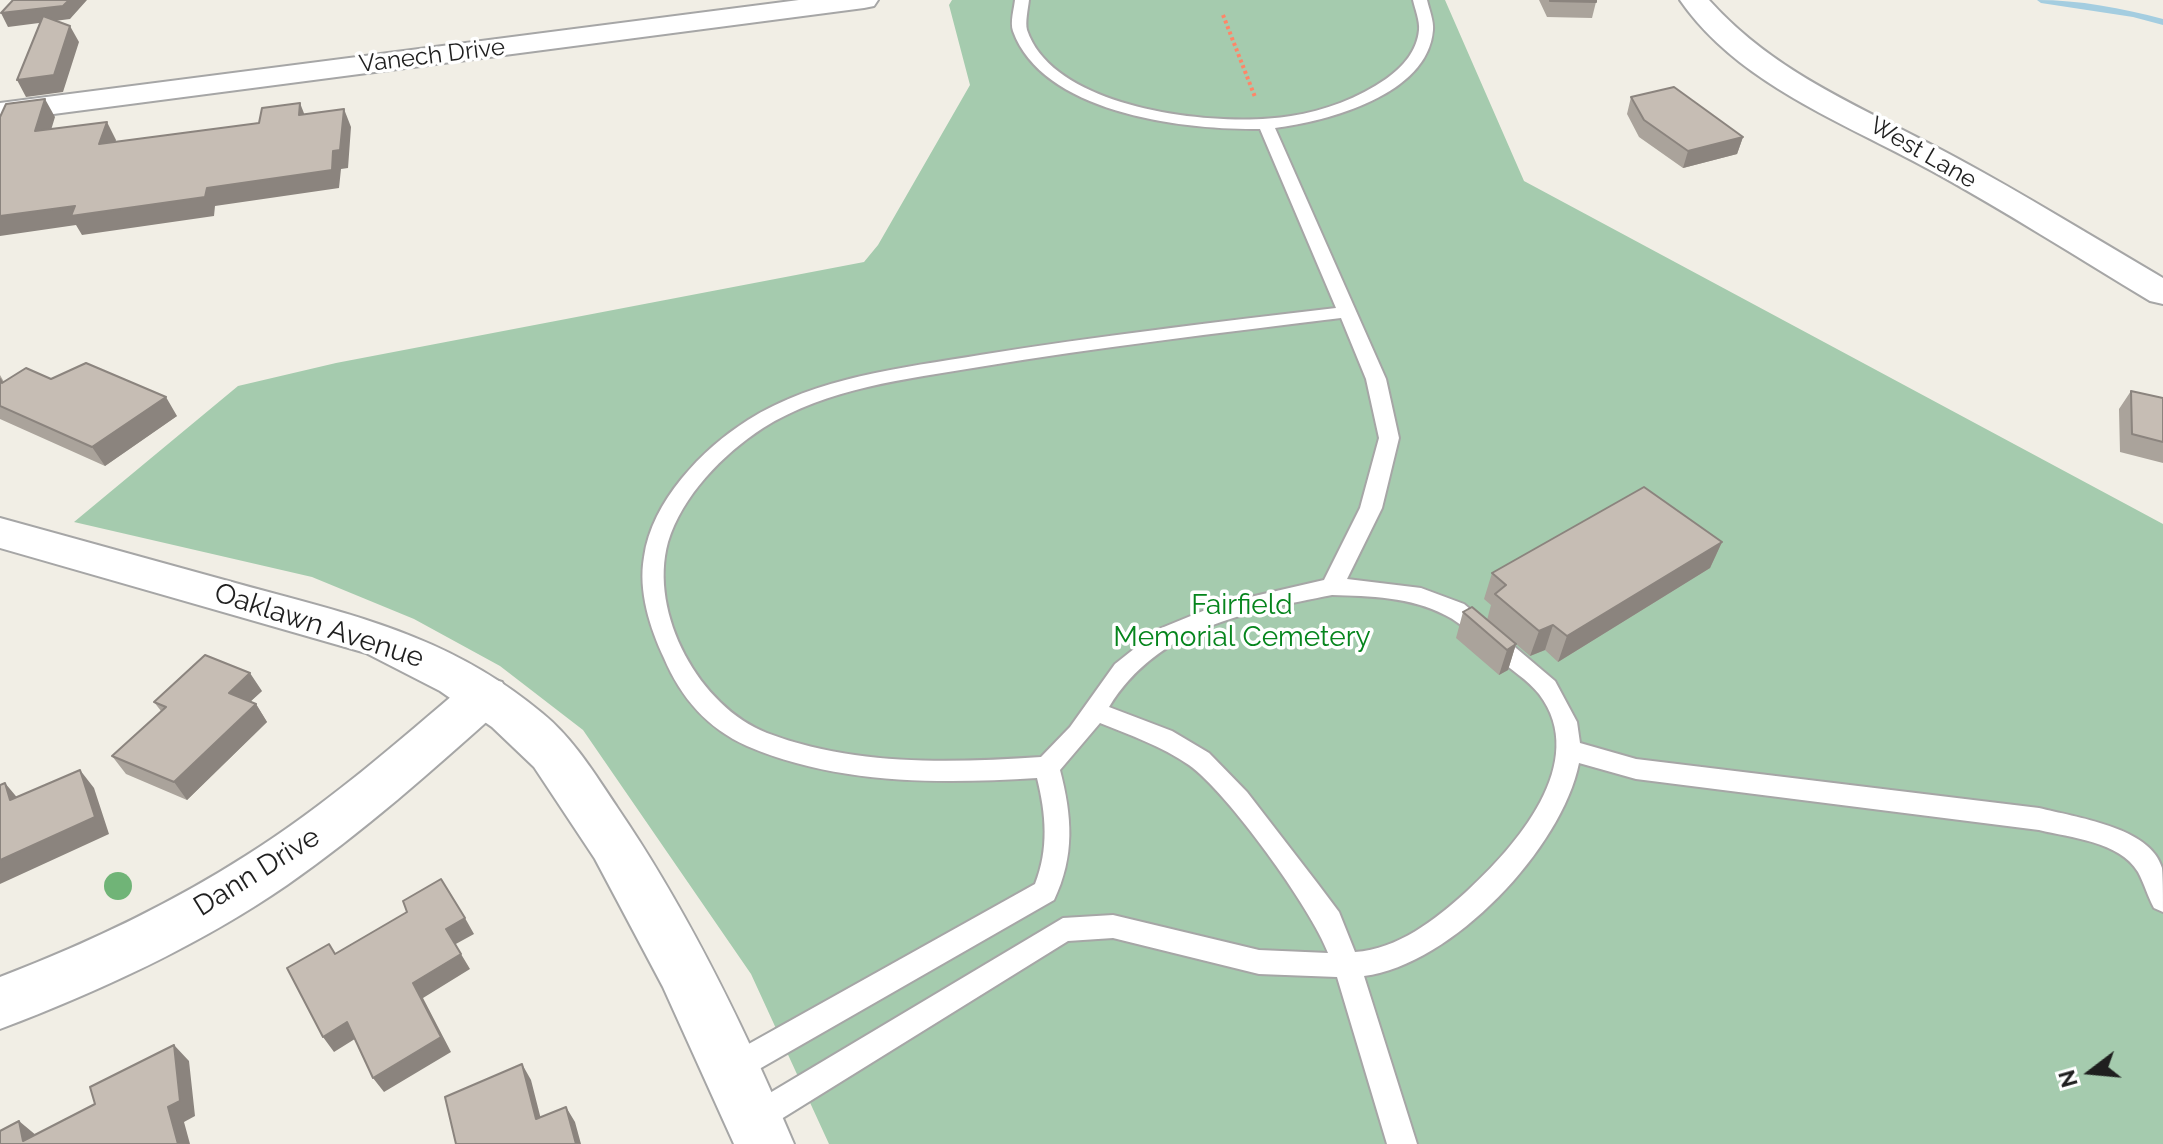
<!DOCTYPE html>
<html>
<head>
<meta charset="utf-8">
<style>
  body { margin:0 }
  #map { position:relative; width:2163px; height:1144px; overflow:hidden; background:#f1eee5; font-family:Raleway,sans-serif }
  canvas { display:block }
  .north { position:absolute; left:2051px; top:1032px; width:80px; height:80px; -webkit-text-stroke:6px #fff; paint-order:stroke; rotate:254deg; font-size:22px; font-weight:700; line-height:32px; text-align:center; color:#1f1f1f }
  .north::after { content:''; display:block; margin:auto; width:28px; height:36px; background:#1f1f1f; clip-path:polygon(50% 0,100% 100%,50% 72%,0 100%) }
</style>
</head>
<body>
<div id="map">
<canvas width="2163" height="1144"></canvas>
<div class="north">N</div>
</div>
<script>
const c = document.querySelector('canvas').getContext('2d');
c.lineJoin = 'round';
function paint(path, color) { c.fillStyle = color; c.fill(path, 'evenodd'); }
function trace(path, color, width, dash) { c.strokeStyle = color; c.lineWidth = width; c.lineCap = dash ? 'butt' : 'round'; c.setLineDash(dash || []); c.stroke(path); }
function drawText(font, color, halo, rows, align = 'center') {
  c.font = font + ' Raleway,sans-serif'; c.lineWidth = 7; c.setLineDash([]); c.textBaseline = 'middle'; c.strokeStyle = halo; c.fillStyle = color; for (const [text, x, y, turn = 0] of rows) {
    c.save(); c.translate(x, y); c.rotate((+turn || 0) * Math.PI / 180); c.textAlign = isNaN(turn) ? turn : align; if (halo) c.strokeText(text, 0, 0); c.fillText(text, 0, 0); c.restore();
  }
}
paint(new Path2D(`
  M952 0H1445L1524 181 2163 524V1144H829L751 974 583 730 500 666 414 619 312 577 74 522 238 386 336 363 864 262 878 245 970 85 949 5Z`), '#a5cbae');
paint(new Path2D(`
  M2037 0C2079 0 2122 8 2163 19V25L2133 17 2041 3Z`), '#a4cde0');
const service = new Path2D(`
  M1015 0H1029C1028 9 1025 22 1027 30 1054 111 1220 128 1291 116 1324 111 1359 98 1386 79 1403 67 1417 51 1419 30 1420 21 1415 9 1413 0H1427C1429 9 1434 21 1433 30 1428 95 1328 121 1275 128L1386 379 1399 438 1382 508 1347 579 1421 588 1464 604 1555 681 1577 722 1580 743 1636 759 2039 808C2074 817 2151 827 2162 868 2163 881 2163 898 2163 912L2154 908C2148 897 2144 883 2138 872 2119 841 2071 838 2039 830L1636 779 1579 763C1562 848 1452 965 1364 976L1417 1144H1387L1337 977 1259 974 1113 938 1068 941 765 1129 754 1133 743 1129 739 1119 743 1109 1063 918 1113 915 1259 950 1328 953C1311 908 1227 792 1189 765 1161 746 1130 735 1100 723L1060 770C1072 816 1075 856 1054 900L740 1080 730 1084 720 1080 715 1070 720 1060 1035 884C1049 849 1046 814 1037 778 941 784 838 785 747 746 707 728 681 698 664 658 650 628 638 591 644 557 652 501 702 449 748 420 816 377 902 368 980 355 1098 336 1217 322 1336 308L1260 129C1185 130 1043 114 1013 31 1010 22 1014 9 1015 0ZM1341 318 1366 379 1379 438 1360 508 1324 580 1220 604 1159 629 1115 664 1070 727 1041 757C950 763 854 766 767 733 700 707 648 614 668 542 682 496 723 454 763 428 827 388 906 379 979 367 1099 347 1220 333 1341 318ZM1332 595C1370 596 1411 597 1445 615 1464 624 1481 644 1497 658 1510 669 1528 680 1539 694 1591 762 1515 847 1466 892 1435 920 1398 949 1355 952L1339 912 1318 884 1247 792 1209 753 1172 731 1109 707C1158 627 1247 612 1332 595Z`);
const minor = new Path2D(`
  M799 0H878L874 6 864 8 0 121V103Z
  M1680 0H1709C1776 75 1866 109 1953 156 2024 194 2093 237 2163 278V304L2150 301C2077 257 2005 211 1930 170 1843 122 1738 84 1680 0Z
  M485 677 502 682 509 695 502 708C433 770 363 832 287 885 198 946 100 991 0 1029V977C86 944 169 905 247 855 326 805 397 743 468 682Z`);
const tertiary = new Path2D(`
  M0 518C80 540 159 562 239 584 352 615 449 635 542 713 573 738 595 774 617 807 688 911 745 1028 794 1144H734L663 987 595 859 534 767 492 727 440 691 366 653 0 548Z`);
trace(service, '#a6a6a6', 4);
trace(minor, '#a6a6a6', 4);
trace(tertiary, '#a6a6a6', 4);
trace(new Path2D(`
  M1223 15 1255 97`), '#ff8668', 4, [3, 3]);
paint(service, '#fff');
paint(minor, '#fff');
paint(tertiary, '#fff');
c.fillStyle = '#70b477';
for (const [x, y] of [
  [118,886]
]) { c.beginPath(); c.arc(x, y, 14, 0, 2 * Math.PI); c.fill(); }
paint(new Path2D(`
  M1539 0H1596V2L1592 18 1547 17Z
  M1631 97 1743 137 1737 154 1683 168 1639 137 1627 114Z
  M0 375 4 382 51 379 177 416 105 466 0 419Z
  M2131 391 2163 398V463L2120 452 2119 409Z
  M1722 542 1710 568 1558 662 1545 650 1530 656 1489 621 1516 644 1508 670 1499 675 1456 638 1463 612 1487 620 1491 605 1484 599 1492 573Z
  M262 691 250 702 256 704 267 722 187 800 126 774 112 756 161 711 154 702Z`), '#aaa39b');
paint(new Path2D(`
  M69 0H87L70 19 8 27 1 13Z
  M70 26 79 42 63 92 26 97 17 80Z
  M45 99 55 117 45 150 35 131Z
  M300 103 307 121 299 115Z
  M344 109 351 127 348 168 341 169 339 188 215 206 214 216 82 235 76 225 0 236V216L207 188 333 151Z
  M107 122 116 140 109 163 99 144Z
  M1743 137 1737 154 1683 168 1688 151Z
  M166 397 177 416 105 466 92 447Z
  M1722 542 1710 568 1558 662 1567 636Z
  M1553 625 1545 650 1530 656 1539 631Z
  M1516 644 1508 670 1499 675 1507 650Z
  M250 673 262 691 240 711 229 693Z
  M256 704 267 722 187 800 174 782Z
  M80 770 94 788 109 834 0 884V860Z
  M5 783 20 801 10 800Z
  M465 918 474 934 454 945 446 929Z
  M461 954 470 969 423 998 451 1052 384 1092 373 1078 413 983Z
  M347 1022 358 1037 334 1052 323 1037Z
  M174 1045 189 1061 195 1116 184 1122 190 1144H178L168 1107Z
  M522 1064 531 1080 545 1135 536 1119Z
  M566 1107 575 1122 581 1144H576Z
  M19 1121 37 1136 23 1141Z`), '#8b847e');
const building = new Path2D(`
  M13 0H69L63 6 1 13Z
  M1550 0H1596V2L1550 1Z
  M43 16 70 26 54 75 17 80Z
  M1674 87 1743 137 1688 151 1644 120 1631 97Z
  M45 99 35 131 107 122 99 144 259 123 262 108 300 103 299 115 344 109 340 150 333 151 332 170 207 188 205 197 71 216 75 206 0 216V117L6 104Z
  M86 363 166 397 92 447 0 406V379L2 383 26 368 51 379Z
  M2131 391 2163 398V442L2132 434Z
  M1644 487 1722 542 1567 636 1553 625 1539 631 1495 594 1506 585 1492 573Z
  M1472 607 1516 644 1507 650 1463 612Z
  M205 655 250 673 229 693 256 704 174 782 112 756 166 707 154 702Z
  M80 770 95 817 0 860V785L5 783 10 800Z
  M441 879 465 918 446 929 461 954 413 983 441 1037 373 1078 347 1022 323 1037 287 968 329 944 335 954 407 912 403 901Z
  M174 1045 180 1101 168 1107 178 1144H0V1131L19 1121 23 1141 95 1104 90 1087Z
  M522 1064 536 1119 566 1107 576 1144H456L445 1097Z`);
paint(building, '#c6bdb4');
trace(building, '#8b847e', 2);
drawText('24px', '#1f1f1f', '#fff', [
  ["Vanech Drive",432,56,-7],
  ["West Lane",1923,153,30]
]);
drawText('28px', '#06851d', '#fff', [
  ["Fairfield",1242,606],
  ["Memorial Cemetery",1242,638]
]);
drawText('28px', '#1f1f1f', '#fff', [
  ["Oaklawn Avenue",319,626,18],
  ["Dann Drive",257,872,-32]
]);
</script>
</body>
</html>
